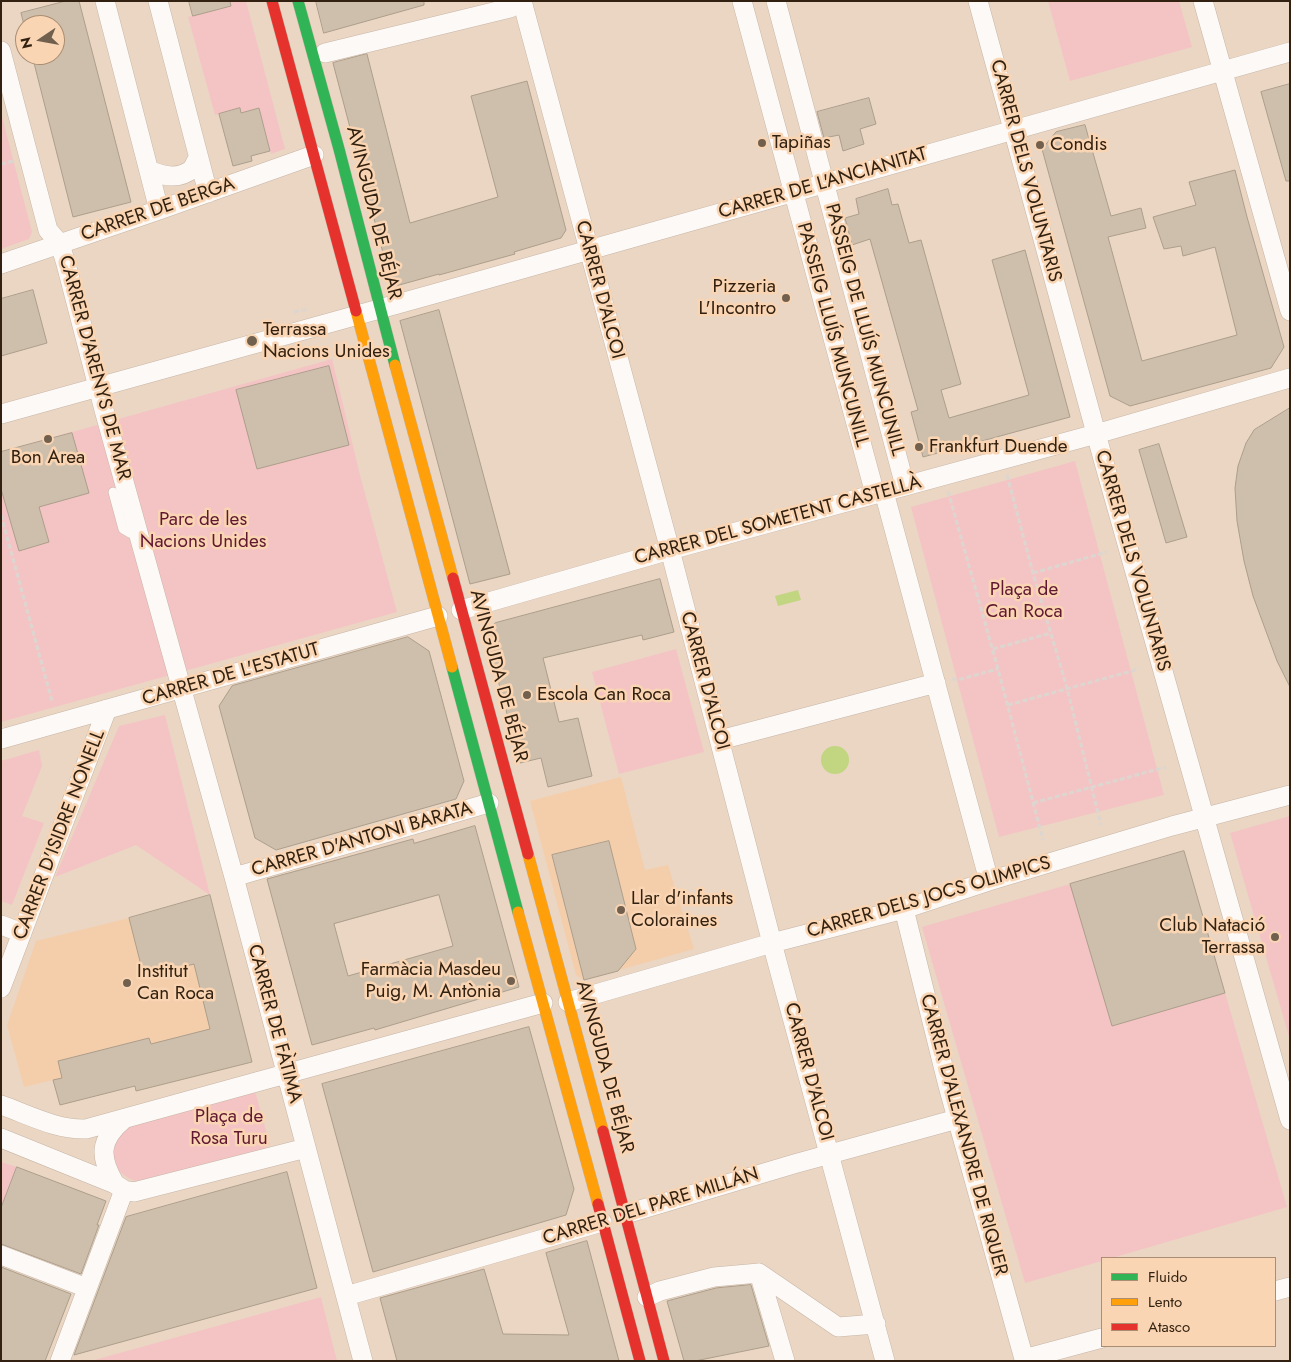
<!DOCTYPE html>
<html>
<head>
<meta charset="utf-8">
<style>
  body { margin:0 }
  #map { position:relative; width:1291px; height:1362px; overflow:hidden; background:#ead6c3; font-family:Jost,sans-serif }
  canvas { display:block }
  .frame { position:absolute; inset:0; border:2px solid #322110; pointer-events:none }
  .legend { position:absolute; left:1101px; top:1257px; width:175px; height:90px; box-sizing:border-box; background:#fad5b3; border:1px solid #aa8d72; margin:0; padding:6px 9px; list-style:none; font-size:15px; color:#322110 }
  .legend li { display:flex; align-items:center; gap:10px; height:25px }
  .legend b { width:25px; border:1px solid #aa8d72 }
  .north { position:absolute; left:15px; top:15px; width:50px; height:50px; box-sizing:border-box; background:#fad5b3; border:1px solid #aa8d72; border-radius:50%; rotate:258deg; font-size:14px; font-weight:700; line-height:20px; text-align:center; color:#322110 }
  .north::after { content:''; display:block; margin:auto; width:18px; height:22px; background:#72604f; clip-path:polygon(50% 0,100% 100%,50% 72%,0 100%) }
</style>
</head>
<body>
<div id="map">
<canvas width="1291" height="1362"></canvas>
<div class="frame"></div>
<ul class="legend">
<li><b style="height:6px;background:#30b455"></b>Fluido</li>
<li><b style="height:6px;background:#ff9f0a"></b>Lento</li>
<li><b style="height:6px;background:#e5322d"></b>Atasco</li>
</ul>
<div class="north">N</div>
</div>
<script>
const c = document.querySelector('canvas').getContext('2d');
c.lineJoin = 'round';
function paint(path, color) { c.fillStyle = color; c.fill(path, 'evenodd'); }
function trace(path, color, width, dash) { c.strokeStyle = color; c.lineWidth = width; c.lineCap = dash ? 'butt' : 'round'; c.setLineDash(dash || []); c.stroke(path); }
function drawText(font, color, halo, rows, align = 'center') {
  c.font = font + ' Jost,sans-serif'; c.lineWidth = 5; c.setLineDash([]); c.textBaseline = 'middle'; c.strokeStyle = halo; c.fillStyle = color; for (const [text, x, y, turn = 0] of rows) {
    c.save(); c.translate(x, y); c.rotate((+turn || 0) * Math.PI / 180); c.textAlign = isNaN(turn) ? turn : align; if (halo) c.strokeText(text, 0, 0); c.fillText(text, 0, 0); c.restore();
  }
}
paint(new Path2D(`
  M621 777 645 870 668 865 694 949 584 980 576 975 530 801Z
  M210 895 252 1062 136 1091 135 1086 60 1105 53 1080 24 1087 7 1025 36 941 129 918Z`), '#f4ceab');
paint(new Path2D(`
  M225 1H246L285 149 271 154 259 108 241 113 240 109 215 115 188 17 212 11Z
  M1048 1H1179L1192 47 1070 81Z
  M1 113 32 232 29 239 1 249Z
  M332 359 360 475 397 612 1 722V452Z
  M1075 461 1164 795 999 837 911 507Z
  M676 649 704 752 619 774 592 672Z
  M165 715 210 895 136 845 55 877 119 726Z
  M39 750 42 766 22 816 44 823 12 905 1 901V761Z
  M1290 816V1040L1230 833Z
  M1184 851 1287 1207 1112 1258H1102V1261L1025 1283 922 927Z
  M255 1091 270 1145 261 1150 141 1182C124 1179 113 1169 112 1151 112 1149 112 1144 113 1143 115 1137 121 1131 124 1127Z
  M1 1162 17 1167 1 1208Z
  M321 1297 337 1361H91Z`), '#f4c4c5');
paint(new Path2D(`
  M798 590 801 600 778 606 775 596Z
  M821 760a14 14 0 1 1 28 0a14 14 0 1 1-28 0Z`), '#c2d580');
const building = new Path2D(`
  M66 1H79L131 202 73 217 32 55H55V25H24L21 13Z
  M189 1H230L231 6 193 16Z
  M316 1H424V5L324 33Z
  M367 54 410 223 498 197 471 96 527 81 566 230 561 238 514 252 515 254 439 275V274L392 287 333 63Z
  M1290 84V181H1286L1261 92Z
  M869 98 876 124 860 129 864 144 843 151 839 135 824 138 817 112Z
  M240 108 241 113 259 108 270 151 251 156 252 161 233 166 219 114Z
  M1085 125 1111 216 1141 208 1146 228 1108 237 1142 361 1237 335 1215 247 1183 256 1181 246 1164 249 1153 217 1196 205 1189 182 1235 170 1247 217 1284 347 1271 368 1130 406 1110 396 1042 149 1056 132Z
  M888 189 892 205 898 204 909 243 921 240 961 384 941 390 949 418 1029 395 992 260 1025 250 1070 417 923 457 911 412 918 410 870 239 852 245 845 218 859 214 856 199Z
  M33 290 47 343 1 356V299Z
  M439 310 510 574 470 584 400 321Z
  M329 366 349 445 257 469 236 390Z
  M1290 408V687L1277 661 1253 596 1244 561 1237 521 1235 488 1238 466 1246 443 1254 430Z
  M72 433 89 493 39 507 49 542 19 551 1 489V452Z
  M1159 444 1187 537 1166 543 1139 450Z
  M660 579 674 632 643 640 642 635 543 658 559 722 578 718 592 776 548 787 541 758 520 763 485 631 495 623Z
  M408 637 429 651 464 781 456 799 276 850 255 838 219 706 232 686Z
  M475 826 519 987 375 1030 374 1028 312 1045 267 879 413 839 414 843ZM439 895 453 946 348 976 334 924Z
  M609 841 636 949 618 971 584 980 552 855Z
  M1184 851 1225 993 1112 1026 1070 884Z
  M210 895 252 1062 136 1091 135 1086 60 1105 53 1080 62 1078 58 1061 149 1038 151 1044 210 1029 194 964 144 977 129 918Z
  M529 1027 574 1189 566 1215 373 1272 322 1084Z
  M17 1167 106 1201 97 1225H99L81 1274 1 1244V1208Z
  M287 1172 317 1288 74 1355 126 1217Z
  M587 1241 619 1361H397L380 1298 484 1269 503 1334 569 1335 546 1253Z
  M1 1267 71 1294 45 1361H1Z
  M751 1285 769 1346 695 1361H684L667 1301 716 1288Z`);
paint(building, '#cebfac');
trace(building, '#ac9e8b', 1);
const lane = new Path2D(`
  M113 492 123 529 130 533 138 532`);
const street = new Path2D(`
  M105 1 159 210
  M158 1 208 193
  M522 1 670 550 772 943 885 1361
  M742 1 875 494
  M776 1 905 486
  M978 1 1103 459 1290 1120
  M1203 1 1290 311
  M1 51 48 230 60 244 66 264 104 410 234 877 363 1361
  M325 53 510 8
  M149 170C162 176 179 180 192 169 194 166 196 161 198 158
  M1 264 159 210 314 155
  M1 414 437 293 1290 52
  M884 492 989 881
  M461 610 670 550 1096 434 1290 378
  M1 739 438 616
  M720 740 936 683
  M234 877 489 803
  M904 909 948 1086 1024 1359 1102 1338
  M1 925 22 933
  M1 988 107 709
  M568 1002 772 943 904 909 989 881 1172 826 1290 795
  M1 1105C29 1115 57 1130 86 1129L543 1003
  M1 1138 115 1184 124 1190
  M115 1184C99 1157 99 1140 124 1119
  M124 1190 134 1192 306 1148
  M626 1214 794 1164 957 1119
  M1 1255 87 1288
  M759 1273 785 1361
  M1275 1291 1290 1287
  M346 1296 602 1222
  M647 1297 660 1291 714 1277 759 1273 838 1327 876 1324
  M60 1361 124 1190`);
const fast = new Path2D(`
  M298 1 339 149 395 365
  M452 667 518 912`);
const slow = new Path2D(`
  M356 311 452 667
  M395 365 453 578
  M528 854 603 1131
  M518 912 598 1204`);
const jam = new Path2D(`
  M272 1 356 311
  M453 578 528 854
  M603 1131 664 1361
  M598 1204 640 1361`);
trace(lane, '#c7b5a5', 10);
trace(street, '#c7b5a5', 20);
trace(fast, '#c7b5a5', 12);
trace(slow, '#c7b5a5', 12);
trace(jam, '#c7b5a5', 12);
trace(new Path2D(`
  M1 164 13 161
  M294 312 309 309
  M1007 475 1033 573 1067 688 1101 825
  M948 491 998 669 1043 840
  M1 515 52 701
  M1033 573 1107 552
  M993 649 1051 633
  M952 679 957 680 998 669
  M1008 705 1139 669
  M1033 803 1166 767`), '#ddd6d0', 3, [5, 2.5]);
trace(lane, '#fcf9f6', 9);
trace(street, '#fcf9f6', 19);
trace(fast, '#30b455', 11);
trace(slow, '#ff9f0a', 11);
trace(jam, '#e5322d', 11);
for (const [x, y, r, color] of [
  [762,143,5,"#72604f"],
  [1040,145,5,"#72604f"],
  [786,298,5,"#72604f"],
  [252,341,6,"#72604f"],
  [48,439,5,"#72604f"],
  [919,447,5,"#72604f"],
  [527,695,5,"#72604f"],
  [621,910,5,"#72604f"],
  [1275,937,5,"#72604f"],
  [511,981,5,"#72604f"],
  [127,983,5,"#72604f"]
]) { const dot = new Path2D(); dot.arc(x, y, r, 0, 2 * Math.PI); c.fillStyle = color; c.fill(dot); trace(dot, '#fad5b3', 2); }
drawText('19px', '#322110', '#fad5b3', [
  ["Tapiñas",772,143],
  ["Condis",1050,145],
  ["Pizzeria",776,287,"right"],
  ["L'Incontro",776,309,"right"],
  ["Terrassa",263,330],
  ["Nacions Unides",263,352],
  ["Frankfurt Duende",929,447],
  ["Bon Area",48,458,"center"],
  ["Escola Can Roca",537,695],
  ["Llar d'infants",631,899],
  ["Coloraines",631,921],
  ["Club Natació",1265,926,"right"],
  ["Terrassa",1265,948,"right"],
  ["Farmàcia Masdeu",501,970,"right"],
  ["Puig, M. Antònia",501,992,"right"],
  ["Institut",137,972],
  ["Can Roca",137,994]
], 'left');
drawText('19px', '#322110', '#fad5b3', [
  ["CARRER DELS VOLUNTARIS",1025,171,75],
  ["CARRER DE L'ANCIANITAT",823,184,-16],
  ["CARRER DE BERGA",158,210,-19],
  ["AVINGUDA DE BÉJAR",373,213,76],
  ["CARRER D'ALCOI",599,290,75],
  ["PASSEIG DE LLUÍS MUNCUNILL",864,330,75],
  ["PASSEIG LLUÍS MUNCUNILL",832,335,75],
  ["CARRER D'ARENYS DE MAR",94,368,75],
  ["CARRER DEL SOMETENT CASTELLÀ",778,521,-15],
  ["CARRER DELS VOLUNTARIS",1132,561,74],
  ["CARRER DE L'ESTATUT",231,675,-16],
  ["AVINGUDA DE BÉJAR",498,676,75],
  ["CARRER D'ALCOI",704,681,75],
  ["CARRER D'ISIDRE NONELL",60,835,-69],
  ["CARRER D'ANTONI BARATA",362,840,-16],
  ["CARRER DELS JOCS OLIMPICS",929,898,-16],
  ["CARRER DE FÀTIMA",274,1024,75],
  ["AVINGUDA DE BÉJAR",604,1067,75],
  ["CARRER D'ALCOI",808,1072,75],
  ["CARRER D'ALEXANDRE DE RIQUER",963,1135,75],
  ["CARRER DEL PARE MILLÁN",651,1207,-17]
]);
drawText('19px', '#601731', '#fad5b3', [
  ["Parc de les",203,520],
  ["Nacions Unides",203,542],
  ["Plaça de",1024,590],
  ["Can Roca",1024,612],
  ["Plaça de",229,1117],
  ["Rosa Turu",229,1139]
]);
</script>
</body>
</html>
